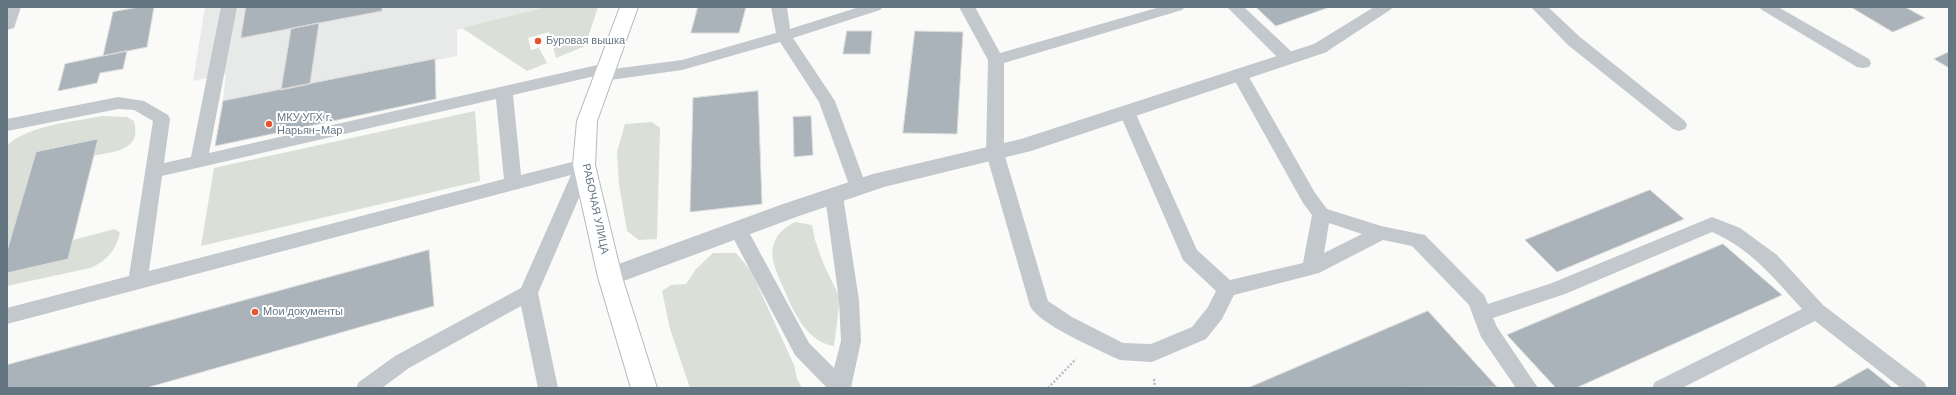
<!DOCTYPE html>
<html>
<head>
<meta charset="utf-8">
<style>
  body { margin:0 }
  #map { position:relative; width:1956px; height:395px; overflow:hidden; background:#fafaf8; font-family:"DM Sans",sans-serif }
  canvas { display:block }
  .frame { position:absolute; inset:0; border:8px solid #657683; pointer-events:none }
</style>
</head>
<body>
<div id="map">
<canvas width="1956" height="395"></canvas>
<div class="frame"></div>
</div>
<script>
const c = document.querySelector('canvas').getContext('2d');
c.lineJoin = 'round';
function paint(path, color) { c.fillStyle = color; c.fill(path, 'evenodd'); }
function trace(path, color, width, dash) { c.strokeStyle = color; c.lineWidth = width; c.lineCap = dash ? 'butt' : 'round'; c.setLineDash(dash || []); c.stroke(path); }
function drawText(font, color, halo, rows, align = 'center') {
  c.font = font + ' "DM Sans",sans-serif'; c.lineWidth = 4; c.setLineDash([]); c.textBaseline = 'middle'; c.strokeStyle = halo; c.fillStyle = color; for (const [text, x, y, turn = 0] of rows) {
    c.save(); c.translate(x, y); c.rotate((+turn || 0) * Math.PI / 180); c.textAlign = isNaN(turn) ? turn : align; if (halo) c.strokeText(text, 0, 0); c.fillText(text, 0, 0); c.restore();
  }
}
paint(new Path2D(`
  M205 7H547L457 30V56L223 101 226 74 193 81Z`), '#e8e9e9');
paint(new Path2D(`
  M547 7H598L585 46 556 58 549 32 528 38 531 50 539 48 547 63 527 71 462 28Z
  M475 111 480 181 201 246 214 168Z
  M102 116 127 117 134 121C142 151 115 151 93 156L97 139 36 152 7 251V145C30 125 73 122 102 116Z
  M652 122 660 128 657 239 639 240 627 231 619 184 617 152 625 124Z
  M795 222 812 225 815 240 824 265 840 298 834 346C803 341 791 305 780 280 776 271 770 256 773 247 776 234 784 228 795 222Z
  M115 229 120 233C116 250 107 261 90 268L7 286V273L68 259 73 240Z
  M713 253H736L751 271 794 365 797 379 802 388H690L670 329 662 291 671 285 686 284 696 269Z`), '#dadfd7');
const building = new Path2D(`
  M139 7H154L147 47 103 56 113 12Z
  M246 7H382V11L241 38Z
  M698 7H746L739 33H691Z
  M1256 7H1330L1276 26Z
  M1851 7H1905L1925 18 1893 32Z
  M319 23 310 84 281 90 291 29Z
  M847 31H872L870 54H843Z
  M915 31 963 32 957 134 903 133Z
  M127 51 123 69 100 73 97 83 58 91 65 64Z
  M1949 52V68L1934 59Z
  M435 59 436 99 215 146 223 101Z
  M758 91 762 204 690 212 693 98Z
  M811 116 813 155 794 157 793 117Z
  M98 139 68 259 7 273V251L36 152Z
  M1650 190 1684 219 1557 272 1525 240Z
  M1723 244 1782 295 1576 388H1556L1507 335Z
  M429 250 434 306 146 388H7V365Z
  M1428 311 1497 387 1248 388Z
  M1868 368 1893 388H1832Z`);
paint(building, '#aab3b9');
trace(building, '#dcdcda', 1);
const primary = new Path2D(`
  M620 7H638L597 121 595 165 622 277 657 388H631L598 277 573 165 577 121Z`);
trace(primary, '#b5babe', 2);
trace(new Path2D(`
  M1154 379 1155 388
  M1048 388 1076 359`), '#bbbfc2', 2.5, [2, 2]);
paint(new Path2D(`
  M221 7H237L209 153 606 63 612 64 613 69 682 60 776 33 771 7H787L790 29 859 7H883L880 10 793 38 835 101 867 188 864 193 858 195 852 193 819 102 780 42 682 70 603 81 597 80 595 76 513 95 521 175 584 159 590 161 593 165 538 293 558 388H538L521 306 409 368 382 388H356L359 382 395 356 521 288 571 175 7 324V308L129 276 153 121 134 110 118 109 7 131V119L118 97 144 101 168 115 170 119 164 163 191 157ZM496 99 504 179 149 271 162 176Z
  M959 7H975L1000 53 1160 7H1185L1182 10 1004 63V153L1048 301 1072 317 1123 343 1151 344 1192 327 1208 307 1216 291 1183 260 1181 255 1119 112 1121 108 1127 106 1133 108 1135 112 1197 250 1230 280 1303 263 1312 215 1303 203 1231 74 1233 70 1239 69 1245 70 1315 193 1327 209 1381 226 1425 235 1484 295 1488 304 1552 283 1712 217 1740 228 1777 255 1823 305 1924 382 1927 388H1901L1815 321 1682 388H1652L1655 382 1802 309C1775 279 1750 248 1712 232L1565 294 1493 318 1497 327 1538 388H1516L1481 337 1469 305 1412 246 1383 240 1319 273 1234 295 1222 319 1206 339 1152 362 1120 360 1113 357C1093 347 1039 324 1030 306L986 153 988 60ZM1329 223 1362 234 1324 253Z
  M1227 7H1244L1294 54 1296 58 1294 62 1288 63 1282 62Z
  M1374 7H1393L1390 10 1326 52 1320 53 1314 52 1312 48 1314 44Z
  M1531 7H1548L1580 37 1685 121 1687 125 1685 129 1679 131 1673 129 1568 45Z
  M1759 7H1778L1869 59 1871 63 1869 67 1863 68 1857 67 1762 10Z
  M834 189 840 191 843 196 859 300 861 341 851 388H827L795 355 729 230 731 225 738 223 745 225 809 343 834 368 841 341 839 300 825 196 828 191Z`), '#c3c8cc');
paint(new Path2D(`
  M7 7H21L14 28 7 30Z
  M1320 42 1327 44 1330 48 1327 52 1031 151 884 187 799 216 610 286 602 284 598 277 602 270 783 204 873 174 1021 139Z`), '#c3c8cc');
paint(primary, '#fff');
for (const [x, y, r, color] of [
  [538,41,4,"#e4572e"],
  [269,124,4,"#e4572e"],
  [255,312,4,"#e4572e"]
]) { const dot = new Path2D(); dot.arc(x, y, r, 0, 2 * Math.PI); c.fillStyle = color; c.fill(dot); trace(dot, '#fff', 1.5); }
drawText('11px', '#657683', '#fff', [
  ["Буровая вышка",546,41],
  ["МКУ УГХ г.",277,118],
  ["Нарьян-Мар",277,131],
  ["Мои документы",263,312]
], 'left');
drawText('11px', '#657683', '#fff', [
  ["РАБОЧАЯ УЛИЦА",595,209,78]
]);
</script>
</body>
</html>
